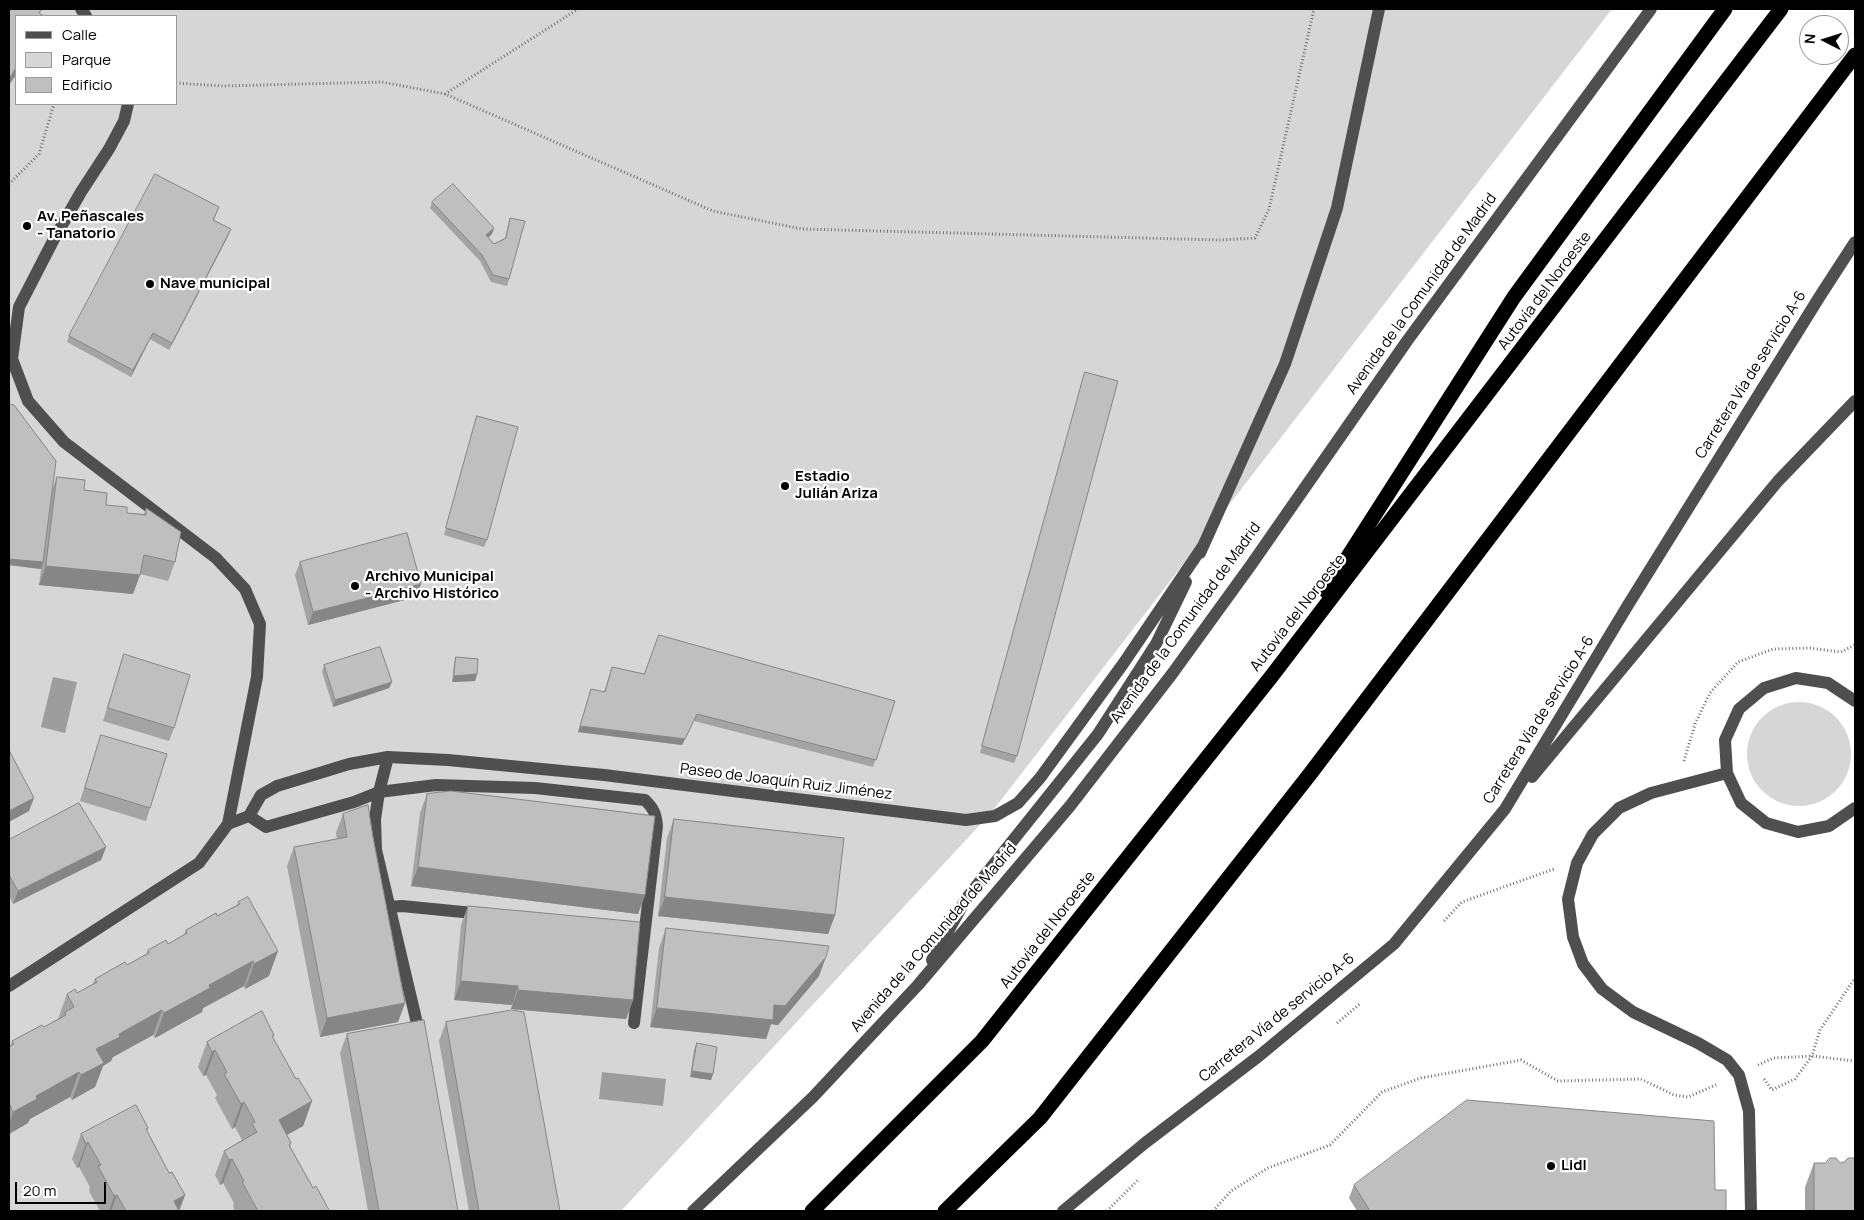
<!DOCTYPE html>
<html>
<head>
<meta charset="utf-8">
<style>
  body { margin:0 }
  #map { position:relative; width:1864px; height:1220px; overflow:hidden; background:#fff; font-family:Manrope,sans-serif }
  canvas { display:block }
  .frame { position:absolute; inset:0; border:10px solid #000; pointer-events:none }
  .legend { position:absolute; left:15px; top:15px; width:162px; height:90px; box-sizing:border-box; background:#fff; border:1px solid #999; margin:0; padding:6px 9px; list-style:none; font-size:15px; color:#000 }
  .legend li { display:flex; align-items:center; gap:10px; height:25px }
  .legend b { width:25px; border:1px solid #999 }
  .north { position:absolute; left:1799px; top:15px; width:50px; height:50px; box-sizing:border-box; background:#fff; border:1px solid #999; border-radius:50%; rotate:275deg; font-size:14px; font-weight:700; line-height:20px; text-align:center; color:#000 }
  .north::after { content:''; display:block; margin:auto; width:18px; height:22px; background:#000; clip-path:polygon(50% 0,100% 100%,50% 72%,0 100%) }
  .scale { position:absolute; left:15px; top:1182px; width:91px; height:22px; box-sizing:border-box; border:2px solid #000; border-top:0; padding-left:6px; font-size:15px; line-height:18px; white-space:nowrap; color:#000; -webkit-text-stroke:4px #fff; paint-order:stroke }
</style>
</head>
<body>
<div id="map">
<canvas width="1864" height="1220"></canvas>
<div class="frame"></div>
<ul class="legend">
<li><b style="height:6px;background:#4f4f4f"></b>Calle</li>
<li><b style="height:14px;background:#d6d6d6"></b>Parque</li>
<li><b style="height:14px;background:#bfbfbf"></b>Edificio</li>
</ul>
<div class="north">N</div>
<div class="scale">20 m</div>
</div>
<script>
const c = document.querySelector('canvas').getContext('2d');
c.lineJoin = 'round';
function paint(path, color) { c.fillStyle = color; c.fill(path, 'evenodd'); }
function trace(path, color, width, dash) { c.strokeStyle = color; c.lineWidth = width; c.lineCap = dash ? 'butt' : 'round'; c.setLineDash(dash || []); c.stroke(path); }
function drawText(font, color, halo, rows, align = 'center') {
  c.font = font + ' Manrope,sans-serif'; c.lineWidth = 4.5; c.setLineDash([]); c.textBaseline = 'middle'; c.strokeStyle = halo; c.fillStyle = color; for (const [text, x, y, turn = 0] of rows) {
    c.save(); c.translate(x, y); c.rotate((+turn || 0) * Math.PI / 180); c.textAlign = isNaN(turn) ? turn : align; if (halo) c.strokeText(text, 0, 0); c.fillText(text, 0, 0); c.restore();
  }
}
paint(new Path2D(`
  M9 9H1612L991 813 621 1211H9ZM16 16H176V104H16Z
  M1747 754a52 52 0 1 1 104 0a52 52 0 1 1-104 0Z`), '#d6d6d6');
paint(new Path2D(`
  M53 677 77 682 65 733 41 727Z
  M602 1072 666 1079 663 1106 599 1099Z`), '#9d9d9d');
trace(new Path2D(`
  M176 83 222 86 382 82 445 94 713 211 802 229 1220 240 1255 238 1269 209 1314 9
  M445 94 578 9
  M9 184 39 154 54 104
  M1684 761 1695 724 1710 693 1738 662 1773 649 1809 648 1841 652 1855 645
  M1444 921 1462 902 1554 869
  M1337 1023 1361 1003
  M1758 1065 1773 1058 1812 1056 1855 1061
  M1764 1079 1772 1090 1795 1079 1812 1056 1820 1030 1855 978
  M1107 1211 1138 1180
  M1213 1211 1231 1191 1268 1168 1330 1145 1382 1092 1421 1078 1521 1060 1558 1081 1641 1079 1674 1095 1688 1097 1718 1084`), '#717171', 3, [1, 2.5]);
trace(new Path2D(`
  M81 9 86 16
  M1200 553 1285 364 1337 208 1379 9
  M1855 701 1828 683 1796 678 1764 688 1739 709 1725 740 1727 773 1741 803 1766 823 1798 832 1829 826 1855 808
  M388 757 379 792 375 819 376 850 420 1036
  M1727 773 1651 793 1619 808 1593 834 1577 863 1568 899 1573 937 1583 964 1602 989 1633 1012 1698 1043 1727 1060 1739 1075 1749 1111 1751 1211
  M1532 777 1778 481 1855 401
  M249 816 266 827 354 802 379 792 436 785 535 788 645 800C654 809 656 814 657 826L634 1023
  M228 824 249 816 261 795 277 786 349 764 388 757 448 760 604 775 966 820 995 816 1018 803 1040 778 1123 664 1203 546
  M390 907 402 906 483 914
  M932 960 966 899 1098 734 1156 644 1186 582
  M9 986 199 863 228 824 257 677 260 624 245 589 216 558 64 442 28 401 12 359 19 307 54 239 81 192 109 149 124 121 128 104
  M693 1211 813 1097 918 985 1070 806 1172 674 1251 565 1407 341 1651 9
  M1063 1211 1145 1143 1259 1056 1394 944 1505 809 1628 605 1820 296 1855 242`), '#4f4f4f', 12);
trace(new Path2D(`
  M1326 591 1514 297 1725 9
  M812 1211 982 1041 1271 677 1781 9
  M945 1211 1040 1118 1310 774 1855 55`), '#000', 15);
paint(new Path2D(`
  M432 202 494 228 492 234 488 238 494 244 505 238 508 225 510 218 509 279 507 286 491 282 480 261 430 208Z
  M219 207 214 220 231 229 228 236 169 350 150 339 131 377 67 342 69 336Z
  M1085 372 1017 756 1014 763 980 753Z
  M9 404 52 490 57 477 84 490 106 505 127 513 144 514 146 508 175 562 168 581 140 574 133 594 39 585 41 569 9 565Z
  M477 416 487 540 484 547 444 535Z
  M300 562 416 597 308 625 295 575Z
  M124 654 174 728 169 741 103 721Z
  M456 657 477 674 475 681 452 682 454 664Z
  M324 665 392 682 389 688 333 707 322 672Z
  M612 667 644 674 895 701 873 767 694 721 682 745 578 732 591 689 604 692Z
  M101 735 150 808 146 821 80 801Z
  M427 794 645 895 638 914 411 886 420 813Z
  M343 814 373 837 405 1003 398 1022 320 1037 287 866 294 847 337 839 336 833Z
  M674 819 835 915 828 934 658 916 667 838Z
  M9 840 106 847 101 860 13 904 9 896Z
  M238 902 269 976 245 989 244 986 203 1008 202 1012 155 1038 153 1035 113 1057 111 1061 103 1066 95 1087 72 1100 70 1097 30 1119 28 1123 9 1134V1047L10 1046 12 1041 44 1027 58 1019 67 994 77 993 93 984 95 979 127 965 146 954 148 950 168 944 184 935 186 930 217 916 237 905Z
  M468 906 633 1000 626 1019 511 1009 512 1005 454 1000 461 925Z
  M666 928 819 976 778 1025 771 1024 766 1039 650 1027 659 948Z
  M446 1022 560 1211H469L439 1041Z
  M347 1034 458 1211H368L340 1053Z
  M274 1035 273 1039 296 1079 312 1101 303 1126 287 1135 291 1143 290 1147 313 1188 328 1211H235L233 1207 234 1203 223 1183 220 1185 215 1175 224 1151 242 1140 235 1127 232 1129 215 1098 217 1095 206 1075 203 1076 198 1067 207 1042Z
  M697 1043 713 1074 711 1080 690 1077 694 1050Z
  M148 1128 147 1132 169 1173 185 1195 179 1211H100L89 1191 90 1187 79 1167 77 1168 72 1159 81 1134Z
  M1814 1163H1825L1855 1211H1805V1187Z
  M1354 1185 1715 1190 1726 1211H1357L1349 1198Z`), '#a4a4a4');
paint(new Path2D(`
  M16 68V75L9 85V79Z
  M494 228 492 234 483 242 486 235Z
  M231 229 228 236 169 350 172 343Z
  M153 333 131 377 133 370Z
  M9 559 43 562 41 569 9 565Z
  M46 566 140 575 133 594 39 585Z
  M421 584 416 597 308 625 313 612Z
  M477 674 475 681 452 682 454 676Z
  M392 682 389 688 333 707 335 700Z
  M697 714 682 745 578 732 580 726Z
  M34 798 29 811 9 822V811Z
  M106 847 101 860 13 904 18 891Z
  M418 867 645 895 638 914 411 886Z
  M665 897 835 915 828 934 658 916Z
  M278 951 269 976 245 989 254 964Z
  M826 957 819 976 778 1025 771 1024 766 1039 650 1027 657 1008 774 1005Z
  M253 961 244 986 203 1008 202 1012 155 1038 164 1013 209 985Z
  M461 981 518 986 512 1005 454 1000Z
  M518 990 633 1000 626 1019 511 1009Z
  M405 1003 398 1022 320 1037 327 1018Z
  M162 1010 153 1035 113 1057 111 1061 103 1066 95 1087 72 1100 81 1075 96 1049 119 1034Z
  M215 1050 206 1075 203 1076 212 1052Z
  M692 1071 713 1074 711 1080 690 1077Z
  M79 1072 70 1097 30 1119 28 1123 9 1134V1124L13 1112 36 1096Z
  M312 1101 303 1126 270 1144 279 1120Z
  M244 1102 235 1127 232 1129 241 1104Z
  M88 1142 79 1167 77 1168 86 1144Z
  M232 1159 223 1183 220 1185 229 1160Z
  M117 1195 111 1211H109L114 1196Z
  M185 1195 179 1211 174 1201Z`), '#868686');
const building = new Path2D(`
  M9 9H42L39 13 44 16H16V68L9 79Z
  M155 174 219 207 213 220 231 229 172 343 153 333 133 370 69 336Z
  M453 184 494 228 486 235 494 244 506 238 510 218 525 221 509 279 493 275 482 255 432 202Z
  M1085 372 1118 381 1017 756 982 746Z
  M9 404 14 405 56 461 43 562 9 559Z
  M477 416 518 427 487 540 446 528Z
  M57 477 85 480 84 490 107 493 106 505 127 507V513L146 515V508L181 532 175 562 144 555 140 575 46 566Z
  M407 533 421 584 313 612 300 562Z
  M659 635 895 701 876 760 697 714 685 739 580 726 591 689 605 692 612 667 644 674Z
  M380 647 392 682 335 700 324 665Z
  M124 654 190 675 174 728 108 708Z
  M456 657 478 659 477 674 454 676Z
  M101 735 167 754 150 808 85 788Z
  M9 750 34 798 9 811Z
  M451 791 655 816 645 895 418 867 427 794Z
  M79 803 106 847 18 891 9 875V840Z
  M368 805 373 837 405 1003 327 1018 294 847 347 837 343 814Z
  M674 819 844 838 835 915 665 897Z
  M248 897 278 951 254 964 253 961 209 985 210 988 164 1013 162 1010 119 1034 120 1037 96 1049 104 1063 81 1075 79 1072 36 1096 37 1099 13 1112 9 1103V1047L14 1044 12 1041 42 1025 44 1027 66 1015 65 1012 74 1007 67 994 75 989 77 993 97 982 95 979 125 962 127 965 149 953 148 950 166 940 168 944 187 933 186 930 216 913 217 916 240 904 238 902Z
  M468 906 640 922 633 1000 518 990V986L461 981Z
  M666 928 829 946 826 957 785 1006 774 1005 773 1020 657 1008Z
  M512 1010 524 1012 560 1211H479L446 1022Z
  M262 1011 274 1035 272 1036 296 1079 298 1078 312 1101 279 1120 291 1143 289 1145 313 1188 316 1186 329 1210 326 1211H262V1210L258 1211 242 1182 244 1181 232 1159 229 1160 224 1151 257 1132 252 1124 255 1122 244 1102 241 1104 224 1074 227 1072 215 1050 212 1052 207 1042Z
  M424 1020 458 1211H379L347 1034Z
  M697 1043 717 1047 713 1074 692 1071Z
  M1467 1100 1714 1121 1715 1190H1726V1211H1370L1354 1185Z
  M136 1105 148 1128 146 1129 169 1173 172 1172 185 1195 174 1201 179 1211H126L117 1195 114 1196 98 1166 101 1165 88 1142 86 1144 81 1134Z
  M1830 1158H1836L1840 1163 1844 1162 1848 1158H1854L1855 1160V1211H1814V1163H1825Z`);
paint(building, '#bfbfbf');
trace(building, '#868686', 1);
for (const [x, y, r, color] of [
  [27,226,5,"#000"],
  [150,284,5,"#000"],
  [785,486,5,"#000"],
  [355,586,5,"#000"],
  [1551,1166,5,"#000"]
]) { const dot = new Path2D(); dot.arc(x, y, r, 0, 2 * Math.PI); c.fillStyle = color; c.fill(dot); trace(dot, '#fff', 2); }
drawText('bold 15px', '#000', '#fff', [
  ["Av. Peñascales",37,217],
  ["- Tanatorio",37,234],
  ["Nave municipal",160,284],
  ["Estadio",795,477],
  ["Julián Ariza",795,494],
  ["Archivo Municipal",365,577],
  ["- Archivo Histórico",365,594],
  ["Lidl",1561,1166]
], 'left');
drawText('15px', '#000', '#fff', [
  ["Autovía del Noroeste",1545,291,-53],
  ["Avenida de la Comunidad de Madrid",1422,294,-54],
  ["Carretera Vía de servicio A-6",1751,375,-58],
  ["Autovía del Noroeste",1298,613,-52],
  ["Avenida de la Comunidad de Madrid",1186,623,-54],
  ["Carretera Vía de servicio A-6",1539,720,-58],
  ["Paseo de Joaquín Ruiz Jiménez",786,782,7],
  ["Autovía del Noroeste",1048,930,-52],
  ["Avenida de la Comunidad de Madrid",934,938,-49],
  ["Carretera Vía de servicio A-6",1277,1018,-39]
]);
</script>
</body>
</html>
